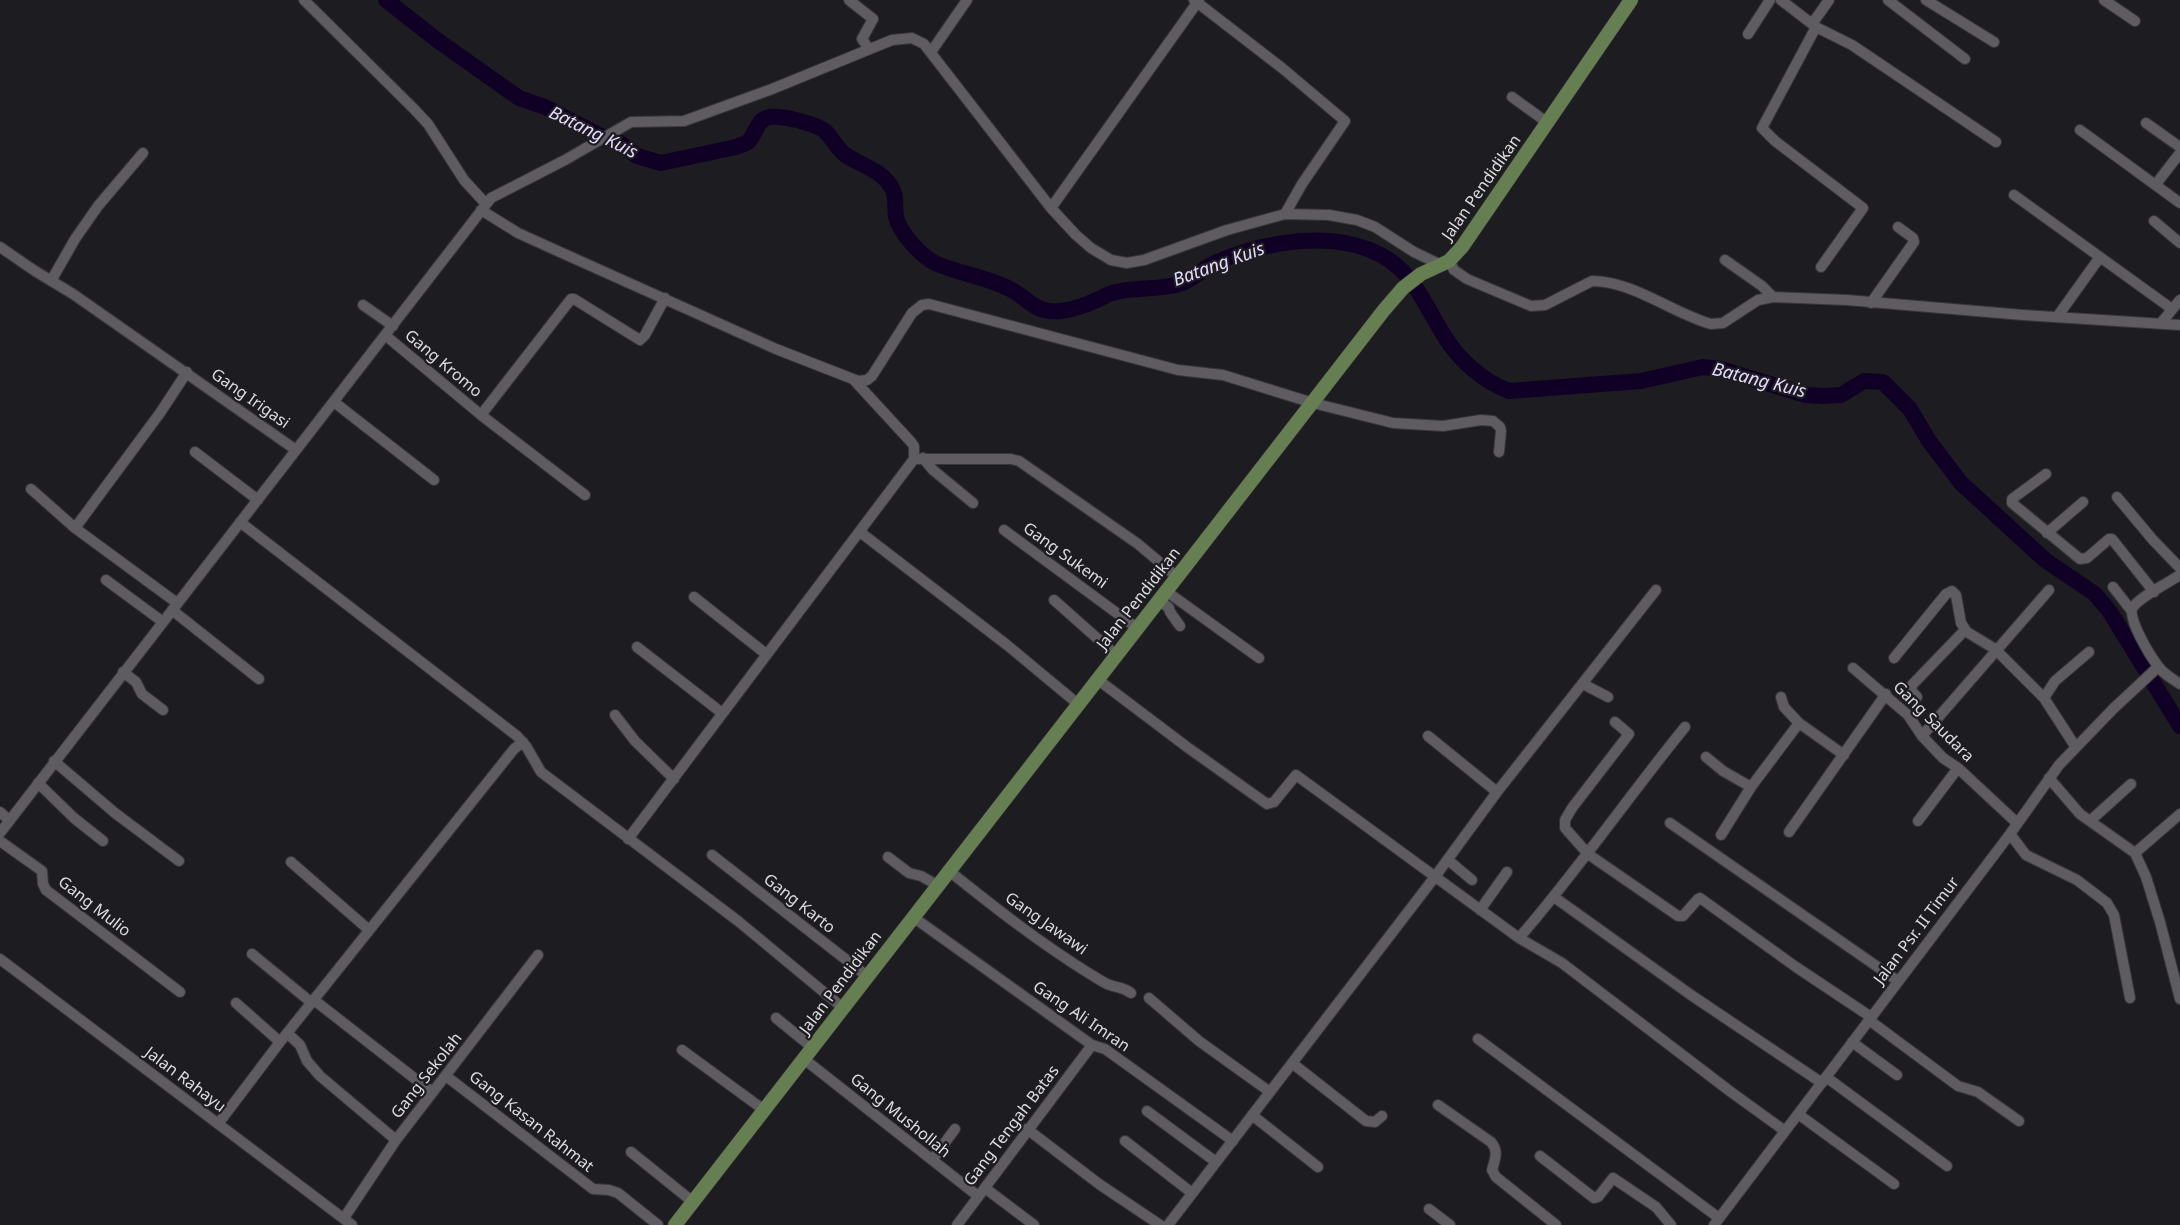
<!DOCTYPE html>
<html>
<head>
<meta charset="utf-8">
<style>
  body { margin:0 }
  canvas { display:block; background:#1d1c20 }
</style>
</head>
<body>
<canvas width="2180" height="1225"></canvas>
<script>
const c = document.querySelector('canvas').getContext('2d');
c.lineJoin = 'round';
function trace(path, color, width, dash) { c.strokeStyle = color; c.lineWidth = width; c.lineCap = dash ? 'butt' : 'round'; c.setLineDash(dash || []); c.stroke(path); }
function drawText(font, color, halo, rows, align = 'center') {
  c.font = font + ' "Noto Sans",sans-serif'; c.lineWidth = 4.5; c.setLineDash([]); c.textBaseline = 'middle'; c.strokeStyle = halo; c.fillStyle = color; for (const [text, x, y, turn = 0] of rows) {
    c.save(); c.translate(x, y); c.rotate((+turn || 0) * Math.PI / 180); c.textAlign = isNaN(turn) ? turn : align; if (halo) c.strokeText(text, 0, 0); c.fillText(text, 0, 0); c.restore();
  }
}
trace(new Path2D(`
  M386 0 437 40 519 98 545 107 601 136 617 141 637 156 661 163 736 147C741 145 746 144 749 141 757 132 757 119 770 117 782 115 816 124 825 131 833 139 838 150 847 156 861 165 880 170 890 185 898 196 894 205 896 217 900 233 921 256 935 263 960 274 988 277 1012 290 1025 297 1033 309 1049 311 1065 313 1084 306 1099 299 1104 297 1107 294 1112 293 1135 286 1160 291 1182 283 1195 278 1203 268 1215 263 1255 245 1306 235 1350 244 1409 257 1417 293 1445 337 1459 360 1484 382 1509 391L1641 381 1703 367 1720 369 1806 395 1823 396 1841 395 1864 381 1883 382 1910 409 1929 441 1961 483 2045 560 2095 594 2110 612 2180 726`), '#100025', 16);
const minor = new Path2D(`
  M304 0 414 109 428 124 464 180 486 204
  M849 0 873 19 862 39 869 49
  M1194 0 1282 68 1345 121 1302 184 1285 214
  M1781 0 1816 27 1852 45 1996 142
  M1888 0 1965 59
  M1926 0 1994 42
  M2104 0 2135 21
  M1812 24 1829 0
  M1816 27 1762 128 1775 141 1863 208 1821 267
  M1748 34 1770 0
  M931 52 967 0
  M1512 97 1548 123
  M2146 123 2180 147
  M2080 130 2180 203
  M2156 184 2180 153
  M2014 195 2172 309
  M1051 208 1199 0
  M481 210 518 233 551 248 776 349 858 381 867 380 872 376 912 313 922 305 929 304 1178 370 1223 375 1313 403 1393 423 1443 426 1481 420 1493 421 1500 427 1501 431 1499 452
  M2154 221 2180 243
  M0 247 35 271 73 294 296 450
  M1725 260 1762 286 1773 297
  M1449 261 1454 270 1467 279 1531 306 1545 305 1592 281C1633 281 1672 313 1711 324L1723 323 1758 300 1773 297 1847 300 2023 315 2180 325
  M51 281 75 239 98 206 143 153
  M1871 303 1914 242 1913 238 1898 227
  M363 305 393 326
  M2057 317 2100 257
  M2161 323 2180 300
  M385 335 481 415 585 495
  M334 402 434 480
  M481 415 571 299H574L640 340 645 335 665 298
  M195 452 258 500
  M923 458 933 470 973 503
  M914 459H1011L1019 461 1138 544 1176 576
  M2046 474 2012 499V503L2080 559 2087 558 2109 539H2112L2154 592
  M31 489 75 528 177 603
  M2117 497 2153 540 2180 568
  M240 522 517 736 526 746 541 772 738 921 843 1008
  M75 528 160 413 187 372
  M1004 530 1137 628
  M860 532 1007 645 1078 704
  M2047 533 2083 502
  M2180 575C2168 583 2141 596 2133 607 2126 617 2151 657 2158 666 2163 674 2173 679 2180 684
  M106 580 163 622
  M2113 587 2131 610
  M1166 591 1259 658
  M694 597 766 654
  M1054 600 1116 655
  M1159 600 1169 608 1170 612 1180 626
  M172 610 259 679
  M637 647 722 713
  M1894 658 1946 594 1952 591 1956 595 1961 623 1967 632 1995 649 2044 698
  M1853 668 1908 715 1922 736 1943 758 1958 768 2017 823
  M123 672 136 682 142 694 163 710
  M1097 679 1187 747 1267 804 1274 802 1296 775 1519 938 1562 963 1731 1092 1785 1131
  M1583 684 1608 697
  M1781 697 1784 707 1799 723
  M1917 697 1911 690 1912 685 1965 630
  M615 715 635 741 674 779
  M1615 722 1629 734 1572 808 1565 820V828L1588 854 1678 916H1683L1698 899 1700 898 1796 967 1871 1017
  M1428 736 1497 792
  M1922 736 2049 590
  M2075 746 2044 698 2055 681 2089 652
  M1706 757 1723 771 1751 787 1799 723 1844 755
  M54 761 115 813 179 861
  M2049 778 2080 814 2135 853 2146 877 2160 922 2180 999
  M38 783 74 818 103 841
  M0 812 9 820
  M1918 821 1958 768
  M2090 821 2131 784
  M1670 823 1898 981
  M1789 832 1886 694
  M0 833 491 198 565 160 631 122 684 121 772 89 892 40 912 38 924 44 1051 208 1076 235 1091 248 1111 260 1127 263 1144 260 1227 230 1285 214 1329 215 1357 220 1375 227 1414 252 1439 264
  M2010 834 2026 855 2077 880 2107 903 2114 915 2130 998
  M1721 835 1751 787
  M628 839 914 459V446L911 442 853 379
  M0 841 42 871 43 884 46 890 180 992
  M2135 853 2180 814
  M712 855 867 976
  M888 857 909 873 921 876 937 885
  M1448 860 1472 880
  M291 862 369 930
  M948 870C994 907 1040 943 1090 974 1096 977 1103 983 1110 985 1118 988 1123 987 1131 993
  M1554 897 1691 995 1822 1083
  M1480 910 1507 872
  M913 917 1092 1045 1105 1049 1233 1141
  M1519 938C1578 870 1628 797 1685 727
  M252 954 312 1003
  M0 959 352 1225
  M1149 998 1199 1041 1270 1092
  M314 1000 432 1092
  M236 1003 280 1042
  M776 1018 813 1048
  M1869 1020 1958 1086 1978 1092 2019 1121
  M287 1033 300 1045 307 1061 320 1076 396 1140
  M1478 1039 1719 1218
  M1852 1042 1897 1075
  M682 1050 764 1110
  M804 1059 978 1196
  M1292 1063 1366 1121 1375 1122 1382 1116
  M446 1076 593 1189 609 1190 618 1193 658 1225
  M1826 1077 1947 1166
  M1438 1105 1491 1142C1499 1151 1495 1159 1492 1170L1496 1177 1556 1225
  M1147 1111 1216 1162
  M1798 1114 1894 1184
  M1252 1115 1318 1167
  M218 1124 280 1042 514 749 523 742
  M1027 1129 1099 1184 1160 1225
  M1125 1141 1192 1193
  M631 1152 693 1202
  M1540 1156 1594 1198 1598 1197 1613 1178 1656 1207 1671 1225
  M932 1160 955 1129
  M985 1188 1034 1225
  M1429 1209 1450 1225
  M344 1218 396 1140 538 955
  M957 1225 1092 1045
  M1168 1225 1434 878 1497 792 1656 590
  M1714 1225 2010 834 2059 765 2113 709 2158 667`);
const major = new Path2D(`
  M675 1225 1384 310 1403 288 1421 274 1449 261 1462 247 1631 0`);
trace(minor, '#373639', 12);
trace(major, '#373639', 15);
trace(minor, '#5e5c61', 10);
trace(major, '#657f52', 14);
drawText('16px', '#dddcdf', '#1d1c20', [
  ["Jalan Pendidikan",1482,188,-55],
  ["Gang Kromo",443,364,40],
  ["Gang Irigasi",250,399,35],
  ["Gang Sukemi",1065,556,36],
  ["Jalan Pendidikan",1139,599,-52],
  ["Gang Saudara",1933,722,45],
  ["Gang Karto",799,904,38],
  ["Gang Mulio",94,907,38],
  ["Gang Jawawi",1046,924,35],
  ["Jalan Psr. II Timur",1917,931,-53],
  ["Jalan Pendidikan",841,983,-53],
  ["Gang Ali Imran",1081,1017,34],
  ["Gang Sekolah",427,1076,-52],
  ["Jalan Rahayu",185,1080,37],
  ["Gang Mushollah",900,1116,39],
  ["Gang Kasan Rahmat",531,1122,38],
  ["Gang Tengah Batas",1012,1126,-53]
]);
drawText('italic 18px', '#e6d9ff', '#1d1c20', [
  ["Batang Kuis",593,133,26],
  ["Batang Kuis",1219,265,-20],
  ["Batang Kuis",1759,381,14]
]);
</script>
</body>
</html>
